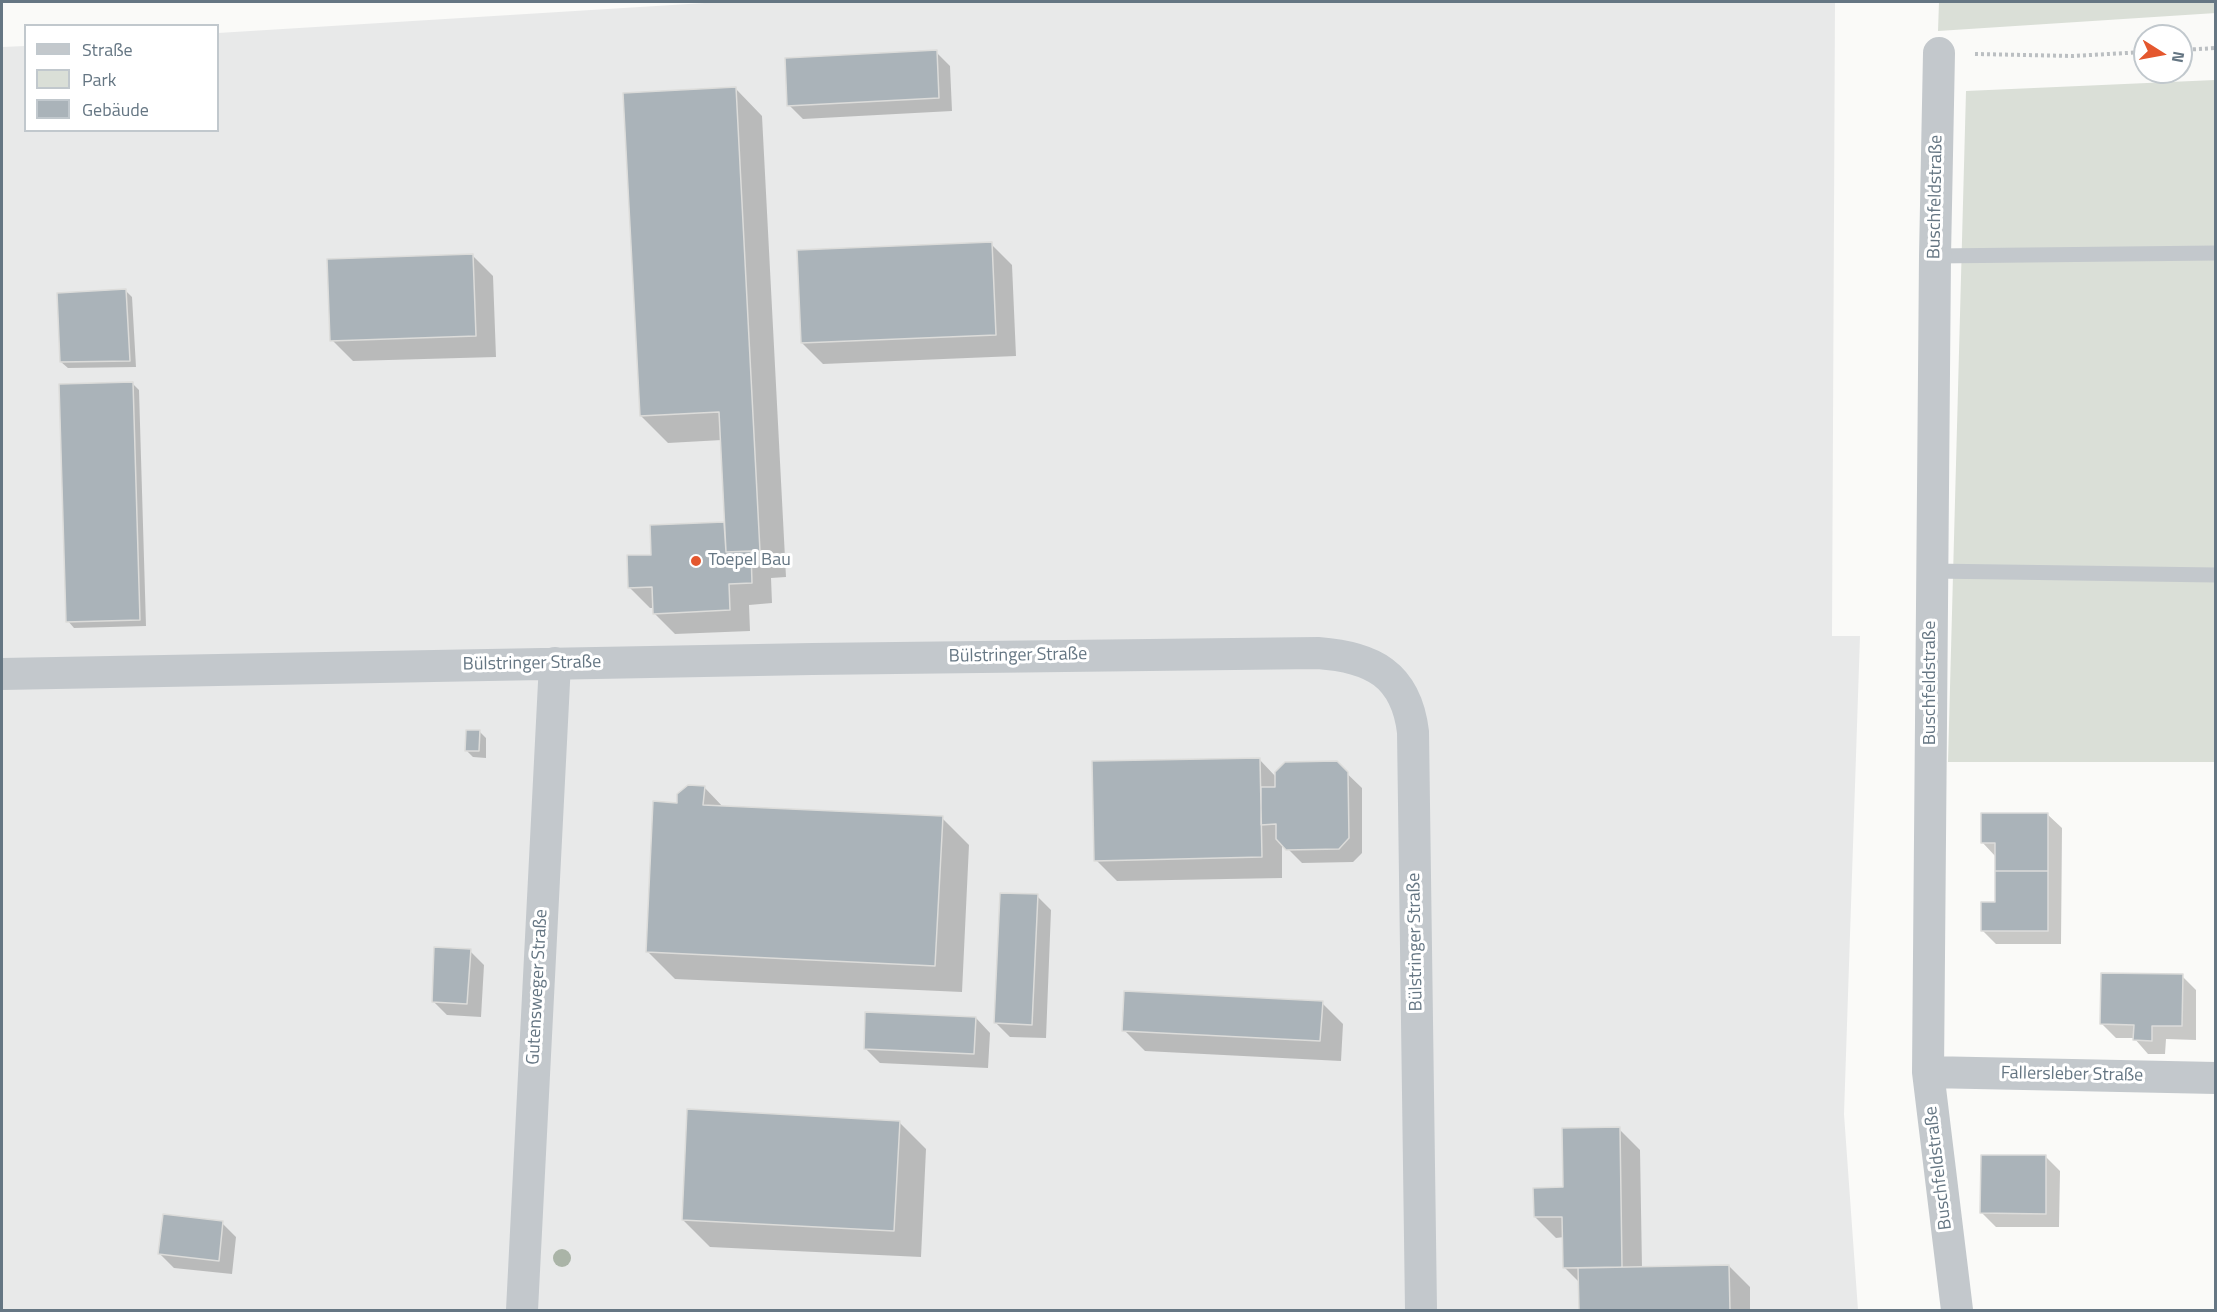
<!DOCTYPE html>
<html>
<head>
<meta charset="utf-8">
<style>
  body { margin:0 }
  #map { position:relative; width:2217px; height:1312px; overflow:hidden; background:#fafaf8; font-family:"Titillium Web",sans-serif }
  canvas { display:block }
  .frame { position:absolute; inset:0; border:3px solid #657683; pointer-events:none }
  .legend { position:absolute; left:24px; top:24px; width:195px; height:108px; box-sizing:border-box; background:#fff; border:2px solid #c1c8cd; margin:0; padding:8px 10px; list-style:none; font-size:18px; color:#657683 }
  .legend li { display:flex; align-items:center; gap:12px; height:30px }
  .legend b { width:30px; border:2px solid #c1c8cd }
  .north { position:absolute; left:2133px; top:24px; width:60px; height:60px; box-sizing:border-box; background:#fff; border:2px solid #c1c8cd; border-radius:50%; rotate:101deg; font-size:16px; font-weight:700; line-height:24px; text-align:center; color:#657683 }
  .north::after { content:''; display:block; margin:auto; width:21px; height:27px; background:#e4572e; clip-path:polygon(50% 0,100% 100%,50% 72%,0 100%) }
</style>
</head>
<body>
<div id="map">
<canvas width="2217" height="1312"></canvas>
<div class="frame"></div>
<ul class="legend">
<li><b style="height:8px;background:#c3c8cc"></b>Straße</li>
<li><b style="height:16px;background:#dadfd7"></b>Park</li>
<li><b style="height:16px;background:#aab3b9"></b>Gebäude</li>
</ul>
<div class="north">N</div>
</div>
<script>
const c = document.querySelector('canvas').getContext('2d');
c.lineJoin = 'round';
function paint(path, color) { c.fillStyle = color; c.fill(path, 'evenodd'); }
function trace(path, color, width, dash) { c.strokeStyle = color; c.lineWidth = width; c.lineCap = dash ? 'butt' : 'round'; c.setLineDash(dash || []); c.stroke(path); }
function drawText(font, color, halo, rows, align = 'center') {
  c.font = font + ' "Titillium Web",sans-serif'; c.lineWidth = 6; c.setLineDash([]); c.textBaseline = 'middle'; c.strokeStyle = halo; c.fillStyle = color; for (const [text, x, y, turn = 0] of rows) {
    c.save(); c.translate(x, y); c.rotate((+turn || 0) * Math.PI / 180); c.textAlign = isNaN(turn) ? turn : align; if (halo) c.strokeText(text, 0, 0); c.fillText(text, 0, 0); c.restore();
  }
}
paint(new Path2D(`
  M721 2H1835L1832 636H1860L1844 1114 1858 1310H2V47L25 46 26 130H218V33Z`), '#e8e9e9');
paint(new Path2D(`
  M1939 2H2215L2216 13 1938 31Z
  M2215 80V762H1948L1966 91Z`), '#dadfd7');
paint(new Path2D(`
  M936 52 950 66 952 111 803 119 789 105Z
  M736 89 762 116 786 577 771 578 772 603 749 605 750 631 675 634 654 613V608H650L629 587 652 556 724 524 726 526 722 440 668 443 641 416Z
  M991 244 1012 265 1016 356 823 364 802 343Z
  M472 255 493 276 496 357 353 361 332 340Z
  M125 290 132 297 136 367 68 368 61 362Z
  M132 383 139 390 146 626 74 628 68 621Z
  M480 732 486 738V758L473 757 467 751Z
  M1259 759 1276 777 1336 763 1362 788V853L1353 862 1302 863 1282 843V878L1117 881 1096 860Z
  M704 787 724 808 942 818 969 845 962 992 675 979 648 952 679 804Z
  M2047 814 2062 828 2061 944H1996L1982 930 1997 903 1996 857 1982 842Z
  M1037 896 1051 910 1046 1038 1010 1037 996 1023Z
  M470 951 484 965 481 1017 447 1015 433 1001Z
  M2182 976 2196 990V1040L2166 1039 2165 1054H2148L2134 1038H2116L2102 1024Z
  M1322 1003 1343 1024 1341 1061 1145 1051 1124 1030Z
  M976 1018 990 1033 988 1068 880 1063 866 1049Z
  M899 1122 926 1149 921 1257 710 1247 683 1220Z
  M1619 1129 1640 1150 1642 1268 1729 1266 1750 1287V1310H1580V1283L1564 1267V1237L1556 1238 1535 1217 1564 1189Z
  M2045 1156 2060 1171 2059 1227H1996L1982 1213Z
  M222 1223 236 1237 232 1274 174 1268 160 1254Z`), '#0003');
const building = new Path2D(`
  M937 50 939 98 787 106 785 58Z
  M736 87 760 551 726 552 719 412 640 416 623 93Z
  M992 242 996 335 801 343 797 250Z
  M473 254 476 336 330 341 327 259Z
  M126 289 130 361 60 362 57 293Z
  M133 382 140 620 66 622 59 384Z
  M724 522 726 552 751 551 752 583 729 584 730 610 653 614 652 587 628 588 627 555H651L650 525Z
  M466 730H480L479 751H465Z
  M1260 758 1262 857 1094 861 1092 761Z
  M1337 761 1348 772 1349 838 1339 849 1286 850 1276 839V824L1261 825V787H1275V772L1285 762Z
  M688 785 705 786 703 805 943 816 935 966 646 952 653 801 677 803V794Z
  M1981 813H2048V871H1995V843H1981Z
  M1995 871H2048V931H1981V902H1995Z
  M1000 893 1038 894 1032 1025 994 1023Z
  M434 947 471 949 467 1004 432 1002Z
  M2101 973 2183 974 2182 1026H2152V1041L2133 1040 2134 1025 2100 1024Z
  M1124 991 1323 1001 1320 1041 1122 1031Z
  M865 1012 976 1017 974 1054 864 1049Z
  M687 1109 900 1121 894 1231 682 1220Z
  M1620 1127 1622 1267 1563 1268 1562 1217H1534L1533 1188 1563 1187 1562 1128Z
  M1981 1155H2046V1214L1980 1213Z
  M163 1214 223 1221 219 1261 158 1254Z
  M1729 1265 1730 1310H1579L1578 1268Z`);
paint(building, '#aab3b9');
trace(building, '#dcdcda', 1.5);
trace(new Path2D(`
  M2181 50 2216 48
  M1975 54 2072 56 2145 52`), '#bbbfc2', 4, [3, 3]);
trace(new Path2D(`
  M1935 256 2216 253
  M1932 571 2216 575`), '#c3c8cc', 15);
trace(new Path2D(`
  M1939 53 1935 256 1928 1072 1957 1310
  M2 674 812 659 1318 653C1372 657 1406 674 1413 732L1421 1310
  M1928 1072 2216 1078
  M522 1310 555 663`), '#c3c8cc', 32);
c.fillStyle = '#aab4a7';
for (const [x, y] of [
  [562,1258]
]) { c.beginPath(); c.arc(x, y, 9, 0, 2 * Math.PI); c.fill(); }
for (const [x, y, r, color] of [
  [696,561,6,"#e4572e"]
]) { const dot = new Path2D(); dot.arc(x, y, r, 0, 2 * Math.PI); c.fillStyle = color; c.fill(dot); trace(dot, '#fff', 2); }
drawText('18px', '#657683', '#fff', [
  ["Buschfeldstraße",1936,197,-89],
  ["Bülstringer Straße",1018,656,-1],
  ["Bülstringer Straße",532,664,-1],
  ["Buschfeldstraße",1931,683,-90],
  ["Bülstringer Straße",1416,942,-91],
  ["Gutensweger Straße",538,987,-87],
  ["Fallersleber Straße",2072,1075,1],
  ["Buschfeldstraße",1939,1168,-97]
]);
drawText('18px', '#657683', '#fff', [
  ["Toepel Bau",708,561]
], 'left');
</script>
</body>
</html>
